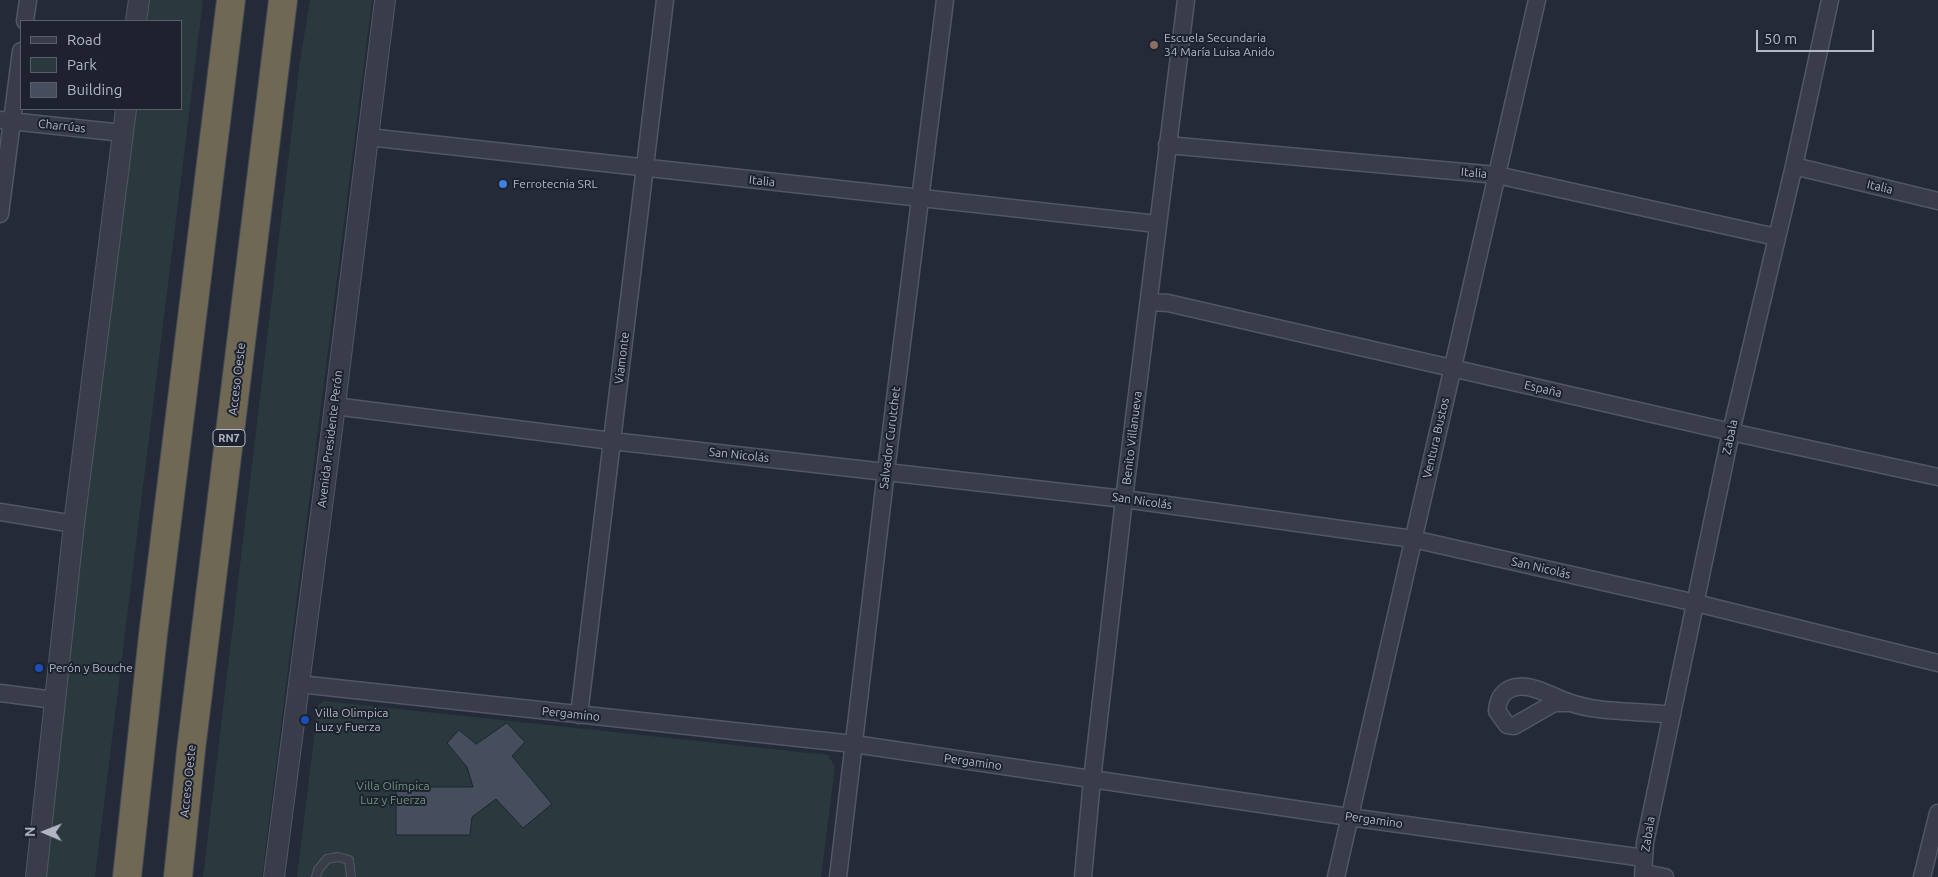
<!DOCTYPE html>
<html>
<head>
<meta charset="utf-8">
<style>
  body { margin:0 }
  #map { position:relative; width:1938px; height:877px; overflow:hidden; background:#242a38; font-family:Ubuntu,sans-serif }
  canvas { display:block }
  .legend { position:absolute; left:20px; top:20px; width:162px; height:90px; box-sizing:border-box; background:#1d222e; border:1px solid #595e6a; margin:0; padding:6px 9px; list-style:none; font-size:15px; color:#b3b7c5 }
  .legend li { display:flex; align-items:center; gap:10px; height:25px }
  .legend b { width:25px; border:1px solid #595e6a }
  .north { position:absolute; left:20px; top:807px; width:50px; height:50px; -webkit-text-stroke:4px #1d222e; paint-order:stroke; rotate:271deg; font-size:14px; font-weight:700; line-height:20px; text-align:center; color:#b3b7c5 }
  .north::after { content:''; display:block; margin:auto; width:18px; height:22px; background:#b3b7c5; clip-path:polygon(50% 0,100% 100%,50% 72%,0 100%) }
  .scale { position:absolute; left:1756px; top:30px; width:118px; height:22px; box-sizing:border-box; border:2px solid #b3b7c5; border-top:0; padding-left:6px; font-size:15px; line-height:18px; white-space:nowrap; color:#b3b7c5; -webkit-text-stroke:4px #1d222e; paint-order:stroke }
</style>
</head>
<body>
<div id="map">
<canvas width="1938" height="877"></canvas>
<ul class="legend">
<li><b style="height:6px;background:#383d49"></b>Road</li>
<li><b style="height:14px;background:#29393d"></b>Park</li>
<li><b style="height:14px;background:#464d5d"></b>Building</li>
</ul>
<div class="north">N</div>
<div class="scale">50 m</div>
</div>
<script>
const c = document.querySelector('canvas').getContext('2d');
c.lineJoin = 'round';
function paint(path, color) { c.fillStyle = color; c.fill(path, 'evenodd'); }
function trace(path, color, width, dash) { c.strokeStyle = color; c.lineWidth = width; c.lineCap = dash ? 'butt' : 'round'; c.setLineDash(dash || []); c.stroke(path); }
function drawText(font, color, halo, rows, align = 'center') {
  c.font = font + ' Ubuntu,sans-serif'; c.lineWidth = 4; c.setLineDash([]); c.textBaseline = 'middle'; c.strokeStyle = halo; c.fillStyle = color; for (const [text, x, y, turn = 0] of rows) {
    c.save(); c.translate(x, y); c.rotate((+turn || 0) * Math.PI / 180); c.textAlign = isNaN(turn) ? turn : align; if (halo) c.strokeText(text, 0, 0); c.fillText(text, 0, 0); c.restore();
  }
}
paint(new Path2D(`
  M146 0H203L95 877H44L132 109H181V21H143Z
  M310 0H372L262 877H203L300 61Z
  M324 701 828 755 835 767 821 877H297L318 705Z`), '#29393d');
const building = new Path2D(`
  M507 723 525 742 512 756 552 804 523 828 496 799 472 817 470 835H396V787H473L467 767 447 743 459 730 476 744Z`);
paint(building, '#464d5d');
trace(building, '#1f2430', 1);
const service = new Path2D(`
  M316 877 318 870 327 859 338 857 349 860 351 877`);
const minor = new Path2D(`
  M25 21 28 0
  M0 120 123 133
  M368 137 1157 224
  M1167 145 1497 175 1776 237
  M1794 166 1938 201
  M0 214 21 51
  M1149 302 1168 303 1731 432 1938 477
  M334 406 612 441 1124 499 1413 539 1696 603 1938 663
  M0 512 74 524
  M299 684 854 744 1349 817 1644 858
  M0 693 54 700
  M1569 703H1554L1514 726 1507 725 1497 711C1498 699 1503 689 1517 687 1532 684 1554 697 1568 702 1601 714 1638 710 1672 715
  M579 715 665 0
  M1644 873 1665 877
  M838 877 886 471 945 0
  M1083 877 1092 780 1124 499 1186 0
  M1336 877 1537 0
  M1643 877 1645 843 1650 819 1731 432 1794 166 1830 0
  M1922 877 1938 813`);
const tertiary = new Path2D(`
  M136 21 139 0
  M36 877 74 524 126 109
  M274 877 331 437 385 0`);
const motorway = new Path2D(`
  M127 877 153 635 231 0
  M178 877 191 750 283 0`);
trace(service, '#535764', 10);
trace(minor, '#535764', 19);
trace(tertiary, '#535764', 22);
trace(motorway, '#434754', 30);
trace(service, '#383d49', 8);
trace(minor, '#383d49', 16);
trace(tertiary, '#383d49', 20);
trace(motorway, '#6e6855', 28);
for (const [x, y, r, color] of [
  [1154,45,5,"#8d6e63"],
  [503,184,5,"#3f7fe0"],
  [39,668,5,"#1a4fb4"],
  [305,720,5,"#1a4fb4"]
]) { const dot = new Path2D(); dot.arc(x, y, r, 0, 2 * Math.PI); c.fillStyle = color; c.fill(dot); trace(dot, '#1d222e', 2); }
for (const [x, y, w] of [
  [229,438,32]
]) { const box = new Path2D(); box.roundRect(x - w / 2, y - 8.5, w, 17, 4); c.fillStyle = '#1d222e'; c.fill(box); trace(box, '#b3b7c5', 1); }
drawText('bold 11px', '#b3b7c5', null, [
  ["RN7",229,438]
]);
drawText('12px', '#b3b7c5', '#1d222e', [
  ["Escuela Secundaria",1164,38],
  ["34 María Luisa Anido",1164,52],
  ["Ferrotecnia SRL",513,184],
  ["Perón y Bouche",49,668],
  ["Villa Olimpica",315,713],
  ["Luz y Fuerza",315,727]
], 'left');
drawText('12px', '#b3b7c5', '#1d222e', [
  ["Charrúas",62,126,6],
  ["Italia",1474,173,5],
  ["Italia",762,181,6],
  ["Italia",1880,187,13],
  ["Viamonte",622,358,-83],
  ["Acceso Oeste",237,379,-83],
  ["España",1543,389,13],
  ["Zabala",1730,437,-78],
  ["Salvador Curutchet",890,438,-83],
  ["Benito Villanueva",1132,438,-83],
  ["Ventura Bustos",1436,438,-77],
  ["Avenida Presidente Perón",330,439,-83],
  ["San Nicolás",739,455,6],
  ["San Nicolás",1142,501,8],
  ["San Nicolás",1541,568,13],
  ["Pergamino",571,714,6],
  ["Pergamino",973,762,8],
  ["Acceso Oeste",188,781,-84],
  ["Pergamino",1374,820,8],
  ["Zabala",1648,834,-81]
]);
drawText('12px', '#6c947a', '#1d222e', [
  ["Villa Olímpica",393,786],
  ["Luz y Fuerza",393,800]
]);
</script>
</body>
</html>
